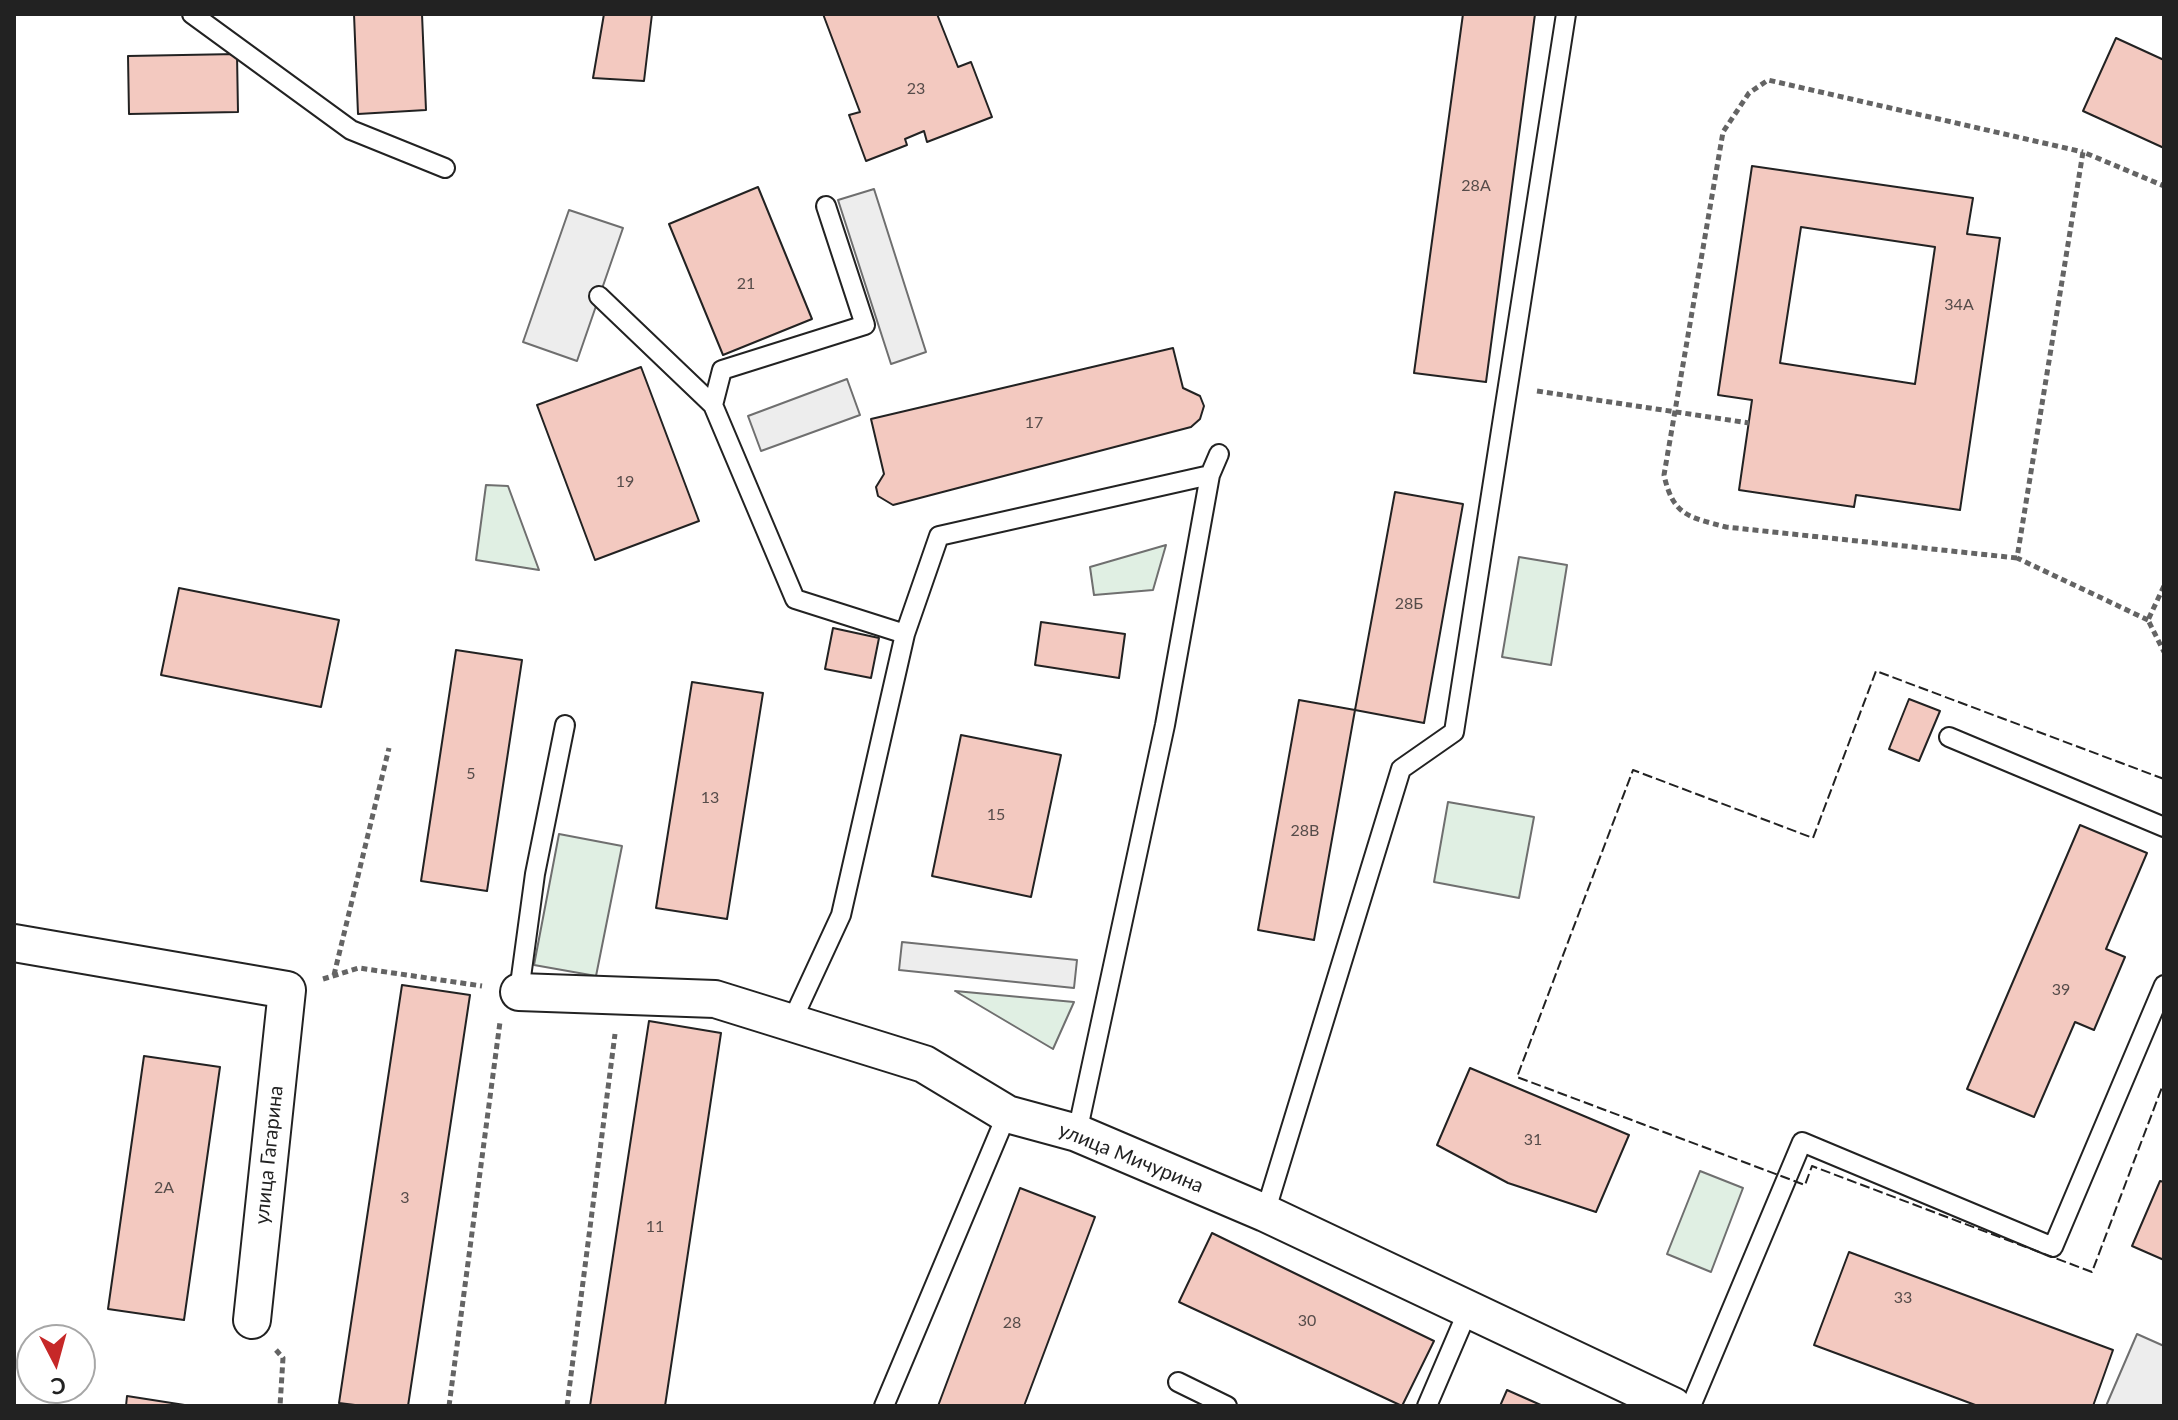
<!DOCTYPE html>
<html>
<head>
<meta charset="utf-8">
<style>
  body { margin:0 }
  #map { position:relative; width:2178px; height:1420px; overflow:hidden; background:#fff; font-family:Lato,sans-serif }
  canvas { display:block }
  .frame { position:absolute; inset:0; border:16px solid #222; pointer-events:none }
  .north { position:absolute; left:16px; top:1324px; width:80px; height:80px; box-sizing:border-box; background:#fff; border:2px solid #a7a7a7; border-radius:50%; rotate:174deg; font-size:22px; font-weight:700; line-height:32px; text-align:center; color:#222 }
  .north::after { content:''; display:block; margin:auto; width:28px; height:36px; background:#c62828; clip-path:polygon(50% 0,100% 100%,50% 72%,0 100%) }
</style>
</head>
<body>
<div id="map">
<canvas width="2178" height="1420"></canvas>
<div class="frame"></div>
<div class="north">С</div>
</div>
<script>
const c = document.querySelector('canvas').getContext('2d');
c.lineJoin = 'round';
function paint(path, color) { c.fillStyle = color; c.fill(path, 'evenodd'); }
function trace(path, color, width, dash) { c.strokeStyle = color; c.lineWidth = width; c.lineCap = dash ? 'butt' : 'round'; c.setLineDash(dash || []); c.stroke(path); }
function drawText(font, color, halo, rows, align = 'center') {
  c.font = font + ' Lato,sans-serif'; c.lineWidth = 6; c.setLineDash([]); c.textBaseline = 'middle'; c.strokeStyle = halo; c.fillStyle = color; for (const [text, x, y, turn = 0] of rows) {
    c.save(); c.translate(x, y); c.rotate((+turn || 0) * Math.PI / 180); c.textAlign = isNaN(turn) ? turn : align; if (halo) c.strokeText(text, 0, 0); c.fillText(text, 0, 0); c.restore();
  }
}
const green = new Path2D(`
  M486 485 508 486 539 570 476 560Z
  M1166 545 1153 590 1094 595 1090 567Z
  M1519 557 1567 565 1551 665 1502 657Z
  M1448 802 1534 817 1519 898 1434 882Z
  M559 834 622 846 596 976 534 965Z
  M955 991 1074 1002 1053 1049Z
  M1700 1171 1743 1188 1711 1272 1667 1254Z`);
paint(green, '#e0efe3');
trace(green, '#6f6f6f', 2);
const parking = new Path2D(`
  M874 189 926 352 891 364 838 200Z
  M569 210 623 228 577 361 523 342Z
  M847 379 860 415 761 451 748 416Z
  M902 942 1077 960 1074 988 899 970Z
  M2137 1334 2164 1346V1406H2106Z`);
paint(parking, '#ededed');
trace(parking, '#6f6f6f', 2);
const building = new Path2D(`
  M354 14H422L426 110 358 114Z
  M604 14H652L644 81 593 78Z
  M823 14H937L958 67 971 62 992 117 927 142 924 131 905 139 907 145 866 161 849 115 860 112Z
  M1463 14H1535L1486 382 1414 373Z
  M2116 38 2164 60V148L2083 111Z
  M237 54 238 112 129 114 128 56Z
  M1752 166 1973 198 1967 234 2000 238 1960 510 1856 495 1854 507 1739 490 1752 400 1718 395ZM1801 227 1935 247 1915 384 1780 363Z
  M758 187 812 319 723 355 669 224Z
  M1173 348 1183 388 1200 396 1204 406 1200 419 1191 427 893 505 878 496 876 487 884 474 871 419Z
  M641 367 699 521 595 560 537 405Z
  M1395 492 1463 504 1424 723 1355 710Z
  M179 588 339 620 321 707 161 675Z
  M1041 622 1125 634 1119 678 1035 665Z
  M833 628 879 638 871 678 825 669Z
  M456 650 522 660 487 891 421 881Z
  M692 682 763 693 727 919 656 908Z
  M1909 699 1940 711 1919 761 1889 749Z
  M1299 700 1355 710 1314 940 1258 930Z
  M961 735 1061 755 1031 897 932 876Z
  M2080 825 2147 853 2106 949 2125 957 2094 1030 2075 1022 2034 1117 1967 1089Z
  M402 985 470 995 408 1406H363L339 1403Z
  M649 1021 721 1033 665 1406H590Z
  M144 1056 220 1067 184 1320 108 1309Z
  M1470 1068 1629 1135 1596 1212 1508 1183 1437 1145Z
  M2160 1181 2164 1182V1260L2132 1246Z
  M1020 1188 1095 1217 1024 1406H938Z
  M1212 1233 1434 1341 1402 1406 1179 1302Z
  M1849 1252 2113 1350 2093 1406H1978L1814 1345Z
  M1507 1390 1543 1406H1500Z
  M127 1396 191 1406H126Z`);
paint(building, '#f3c9c0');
trace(building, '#222', 2);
const lane = new Path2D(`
  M192 14 351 130 445 168
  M599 296 713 405 795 599 905 634
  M713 405 722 370 865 325 826 206
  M1949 737 2164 827
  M519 992 535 874 565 725
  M791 1023 841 915 905 634 939 536 1210 475 1219 454
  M1077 1133 1165 725 1210 475
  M1265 1213 1401 769 1454 732 1566 14
  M1178 1382 1227 1406
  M884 1406 1007 1114
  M1427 1406 1469 1308
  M1691 1406 1802 1142 2053 1247 2164 985`);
const street = new Path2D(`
  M14 943 287 990 252 1320
  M519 992 715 999 924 1064 1007 1114 1077 1133 1265 1213 1673 1406`);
trace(lane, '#222', 22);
trace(street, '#222', 40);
trace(new Path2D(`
  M1537 391 1749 423
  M2017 558 1726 527C1689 517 1673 516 1664 475L1723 132 1749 93 1768 80 2083 152
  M2164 586 2148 620 2164 652
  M2148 620 2017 558 2083 152 2164 186
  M334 975 389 748
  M323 979 359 968 482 986
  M276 1350 283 1358 280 1406
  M449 1406 500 1022
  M567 1406 615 1034`), '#646464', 5, [6, 4]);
trace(lane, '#fff', 18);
trace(street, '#fff', 36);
trace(new Path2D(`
  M2164 779 1876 671 1813 838 1633 770 1517 1077 1805 1185 1812 1166 2092 1272 2164 1082`), '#222', 2, [10, 4]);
drawText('16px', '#564c4a', null, [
  ["23",916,89],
  ["28А",1476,186],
  ["21",746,284],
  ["34А",1959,305],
  ["17",1034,423],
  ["19",625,482],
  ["28Б",1409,604],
  ["5",471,774],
  ["13",710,798],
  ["15",996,815],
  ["28В",1305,831],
  ["39",2061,990],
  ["31",1533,1140],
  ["2А",164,1188],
  ["3",405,1198],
  ["11",655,1227],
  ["33",1903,1298],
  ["30",1307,1321],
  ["28",1012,1323]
]);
drawText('20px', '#222', '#fff', [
  ["улица Гагарина",269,1155,-84],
  ["улица Мичурина",1131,1158,22]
]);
</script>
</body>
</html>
